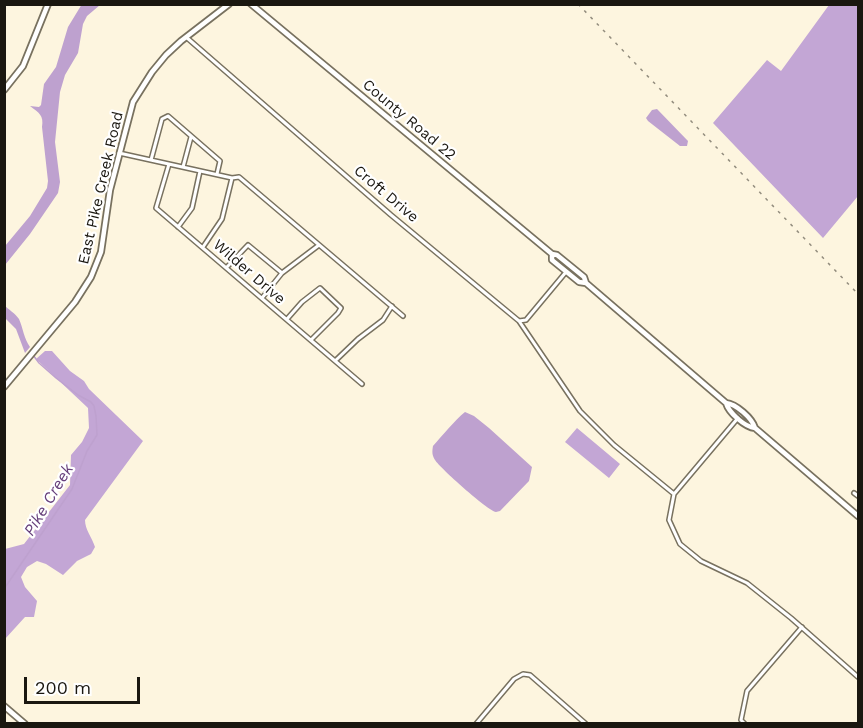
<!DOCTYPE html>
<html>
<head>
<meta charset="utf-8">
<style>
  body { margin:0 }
  #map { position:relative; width:863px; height:728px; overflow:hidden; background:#fdf5df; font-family:"Work Sans",sans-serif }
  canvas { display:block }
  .frame { position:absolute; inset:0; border:6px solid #1a1710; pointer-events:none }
  .scale { position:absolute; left:24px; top:677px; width:116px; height:27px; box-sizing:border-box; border:3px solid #1a1710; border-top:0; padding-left:8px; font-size:18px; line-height:21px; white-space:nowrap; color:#1a1710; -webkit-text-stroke:4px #fff; paint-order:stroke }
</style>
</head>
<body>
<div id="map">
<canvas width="863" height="728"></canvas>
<div class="frame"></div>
<div class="scale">200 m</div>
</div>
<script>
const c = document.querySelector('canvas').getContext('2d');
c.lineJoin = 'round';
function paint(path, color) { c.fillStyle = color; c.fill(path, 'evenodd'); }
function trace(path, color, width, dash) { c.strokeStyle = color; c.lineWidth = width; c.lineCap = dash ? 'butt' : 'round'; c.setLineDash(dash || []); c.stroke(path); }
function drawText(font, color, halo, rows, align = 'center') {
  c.font = font + ' "Work Sans",sans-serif'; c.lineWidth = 4.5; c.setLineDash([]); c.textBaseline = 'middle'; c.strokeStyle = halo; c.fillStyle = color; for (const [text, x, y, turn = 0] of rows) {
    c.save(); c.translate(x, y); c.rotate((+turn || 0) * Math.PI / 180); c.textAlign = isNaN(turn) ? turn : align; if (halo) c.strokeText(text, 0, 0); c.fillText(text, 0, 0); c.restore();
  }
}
paint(new Path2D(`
  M829 5H858V196L823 238 713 123 767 60 781 71Z
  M45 351H52L70 371 84 381 89 389 143 441 85 520C85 530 92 537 95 547L91 554 77 561 63 575 46 564 37 561 27 567 21 577 25 587 37 601 34 617H25L5 639V549L24 544 70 485 71 455 82 442 89 428 88 408 36 359Z
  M577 428 620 464 609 478 565 442Z`), '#c3a6d5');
paint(new Path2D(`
  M82 4 100 5 87 16 83 24 78 53 65 75 60 92 55 142 60 182 58 193 30 234 5 265V246L30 216 47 188 48 181 42 127C44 115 39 113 30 106L39 107 41 105 44 84 56 67 68 27Z
  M657 109 688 141 687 146H680L648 121 646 118 652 110Z
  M4 305C9 310 15 313 19 319 23 328 24 339 30 347L25 353 16 329 5 318Z
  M465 412 474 416 489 428 532 467 529 481 500 511 496 512C487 510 440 468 435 460 432 455 432 452 433 446 442 436 455 420 465 412Z`), '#bea1cf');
trace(new Path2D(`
  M4 589 72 489 87 451 97 435 96 416 94 406 91 402 78 395 56 378 39 363 33 355`), '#bea1cf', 1.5);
const street = new Path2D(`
  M186 37 391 215 519 321 526 320 566 272
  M119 153 232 178 239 177 403 316
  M151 160 162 119 168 116 220 161 217 174
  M169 164 156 208 362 384
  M183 167 191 137
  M178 227 192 208 200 171
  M203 247 222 219 232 178
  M227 267 248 245 282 273
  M262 298 282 273 319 245
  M287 319 302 302 320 288 341 308 338 313 311 340
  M519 321 580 411 614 445 674 494
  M335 361 358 339 383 320 392 306
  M738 418 674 494 669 520 680 544 701 561 747 583 791 618 858 677
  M854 493 858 496
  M476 724 514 679 523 674 530 675 586 724
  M745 724 741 720 747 691 802 627`);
const secondary = new Path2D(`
  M4 90 23 66 48 4
  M4 387 75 302 91 277 101 252 110 190 133 102 152 72 166 55 181 41 229 4
  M4 706 25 724`);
const primary = new Path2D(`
  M251 4 552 254 557 255 584 277 586 283 726 403C729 413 745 427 755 428L858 516
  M552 254V260L579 282 586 283
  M726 403C736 404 752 418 755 428`);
trace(street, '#78715f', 6);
trace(secondary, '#78715f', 8);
trace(primary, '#78715f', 8);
trace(street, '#fff', 3);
trace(secondary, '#fff', 4.5);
trace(primary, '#fff', 4.5);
trace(new Path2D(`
  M578 4 858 294`), '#938d7e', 1.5, [3, 6]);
drawText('15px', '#1a1710', '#fff', [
  ["County Road 22",409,120,40],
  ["East Pike Creek Road",101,188,-77],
  ["Croft Drive",386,194,40],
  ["Wilder Drive",249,272,41]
]);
drawText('italic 16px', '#67407b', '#fff', [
  ["Pike Creek",49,500,-59]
]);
</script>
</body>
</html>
